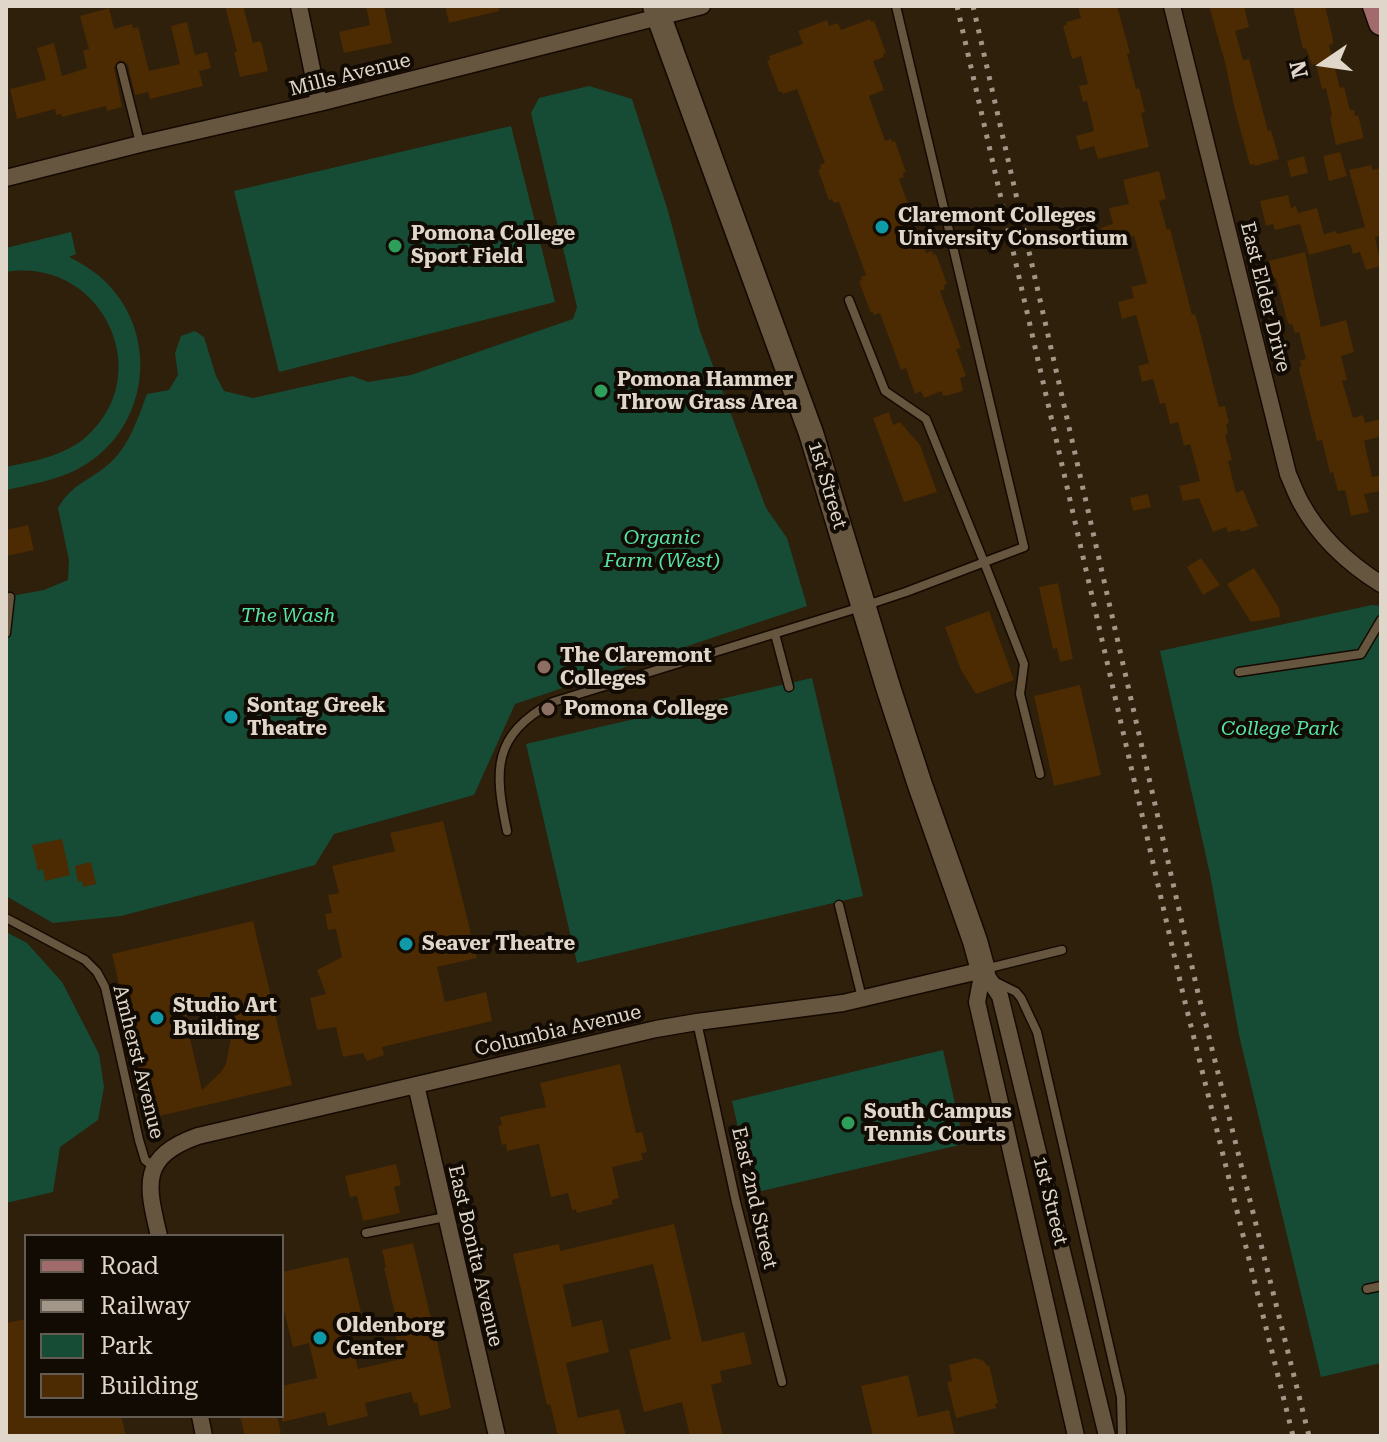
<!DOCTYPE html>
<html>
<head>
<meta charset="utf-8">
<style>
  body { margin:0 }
  #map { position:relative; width:1387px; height:1442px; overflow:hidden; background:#2e200b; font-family:"Roboto Serif",serif }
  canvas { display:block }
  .frame { position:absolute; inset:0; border:8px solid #e0d6ca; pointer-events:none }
  .legend { position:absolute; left:24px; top:1234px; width:260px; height:184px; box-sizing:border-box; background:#110b04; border:2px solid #645c53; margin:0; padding:10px 14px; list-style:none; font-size:24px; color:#e0d6ca }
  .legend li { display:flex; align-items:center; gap:16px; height:40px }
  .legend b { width:40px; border:2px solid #645c53 }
  .north { position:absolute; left:1283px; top:24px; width:80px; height:80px; -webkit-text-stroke:6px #110b04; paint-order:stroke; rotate:257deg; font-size:22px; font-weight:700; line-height:32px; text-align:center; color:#e0d6ca }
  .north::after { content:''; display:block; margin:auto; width:28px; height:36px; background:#e0d6ca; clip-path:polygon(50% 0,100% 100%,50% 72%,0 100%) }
</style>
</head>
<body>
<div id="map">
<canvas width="1387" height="1442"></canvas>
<div class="frame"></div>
<ul class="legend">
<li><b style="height:10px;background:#a16a6b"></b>Road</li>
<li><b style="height:10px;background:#a19687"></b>Railway</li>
<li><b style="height:22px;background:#164c35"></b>Park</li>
<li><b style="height:22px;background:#4c2a02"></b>Building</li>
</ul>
<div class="north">N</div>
</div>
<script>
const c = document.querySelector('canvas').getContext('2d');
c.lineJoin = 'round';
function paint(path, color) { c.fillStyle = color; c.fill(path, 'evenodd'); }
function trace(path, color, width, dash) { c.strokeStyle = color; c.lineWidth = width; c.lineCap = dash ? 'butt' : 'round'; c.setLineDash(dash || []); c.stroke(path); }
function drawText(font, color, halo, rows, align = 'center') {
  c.font = font + ' "Roboto Serif",serif'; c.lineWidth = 8; c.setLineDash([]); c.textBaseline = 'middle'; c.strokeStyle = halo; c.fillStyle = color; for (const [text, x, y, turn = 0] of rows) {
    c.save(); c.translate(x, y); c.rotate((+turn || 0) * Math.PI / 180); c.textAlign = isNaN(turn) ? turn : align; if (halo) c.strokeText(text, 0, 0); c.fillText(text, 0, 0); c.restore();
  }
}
paint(new Path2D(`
  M589 86 632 99 668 211 700 331 766 508 787 538 807 606 515 704 474 795 334 834 315 865 121 916 53 923 6 896V597L44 590 68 580 69 560 58 508C73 482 91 481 111 462 130 444 138 418 147 394L169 390 178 375 175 353 181 336 195 331 204 337 216 376 224 391 253 398 352 376 368 382 411 375 573 319 577 307 531 113 539 98Z
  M511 126 555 302 279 372 234 191Z
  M71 232 76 254 69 257C85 265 101 275 113 290 158 343 146 425 88 463 64 479 33 484 6 490V467C34 461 64 456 86 437 159 373 100 256 6 272V248Z
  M1372 605 1381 606V1363L1321 1377 1239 1035 1210 874 1160 651Z
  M812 678 863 896 577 963 526 744Z
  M6 932 27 943 62 982 99 1054 104 1087 98 1120 60 1147 53 1192 6 1203Z
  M943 1050 964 1144 753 1193 732 1101Z`), '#164c35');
paint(new Path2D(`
  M225 6H243L253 43 260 41 262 45 268 71 240 77 234 52H237Z
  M366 6H384L392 43 344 53 339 32 370 25Z
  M445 6H498L499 11 449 23Z
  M1078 6H1117L1130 53 1127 54 1136 89 1139 88 1145 112 1141 113 1149 147 1098 159 1094 146 1080 150 1076 136 1094 131 1087 101 1083 102 1079 86 1088 84 1081 56 1072 59 1063 26 1067 25 1066 22 1081 18Z
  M1209 6H1244L1249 27 1235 31 1243 60 1249 59 1268 131 1271 130 1279 159 1255 166 1254 164 1250 165 1234 106 1226 66Z
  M1293 6H1325L1333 39V44L1329 45 1340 88 1344 87 1350 110H1354L1355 116 1358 115 1364 138 1336 145 1330 118 1332 115 1326 88 1322 89 1316 64 1312 65 1306 48 1303 49Z
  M109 8 114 29 132 24 133 28 138 27 149 71 180 64 171 26 187 22 195 55 207 52 211 68 199 71 203 86 150 99 148 92 135 95 128 65 125 62 120 60 116 63 114 68 122 107 107 111 106 106 62 117 61 114 56 115 55 109 17 119 10 89 46 80 37 48 54 43 62 76 87 68 83 51 89 49 80 16Z
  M870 19 871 22 874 21 886 53 883 54 884 57 873 61 884 90 869 96 885 141 891 139 892 142 895 141 906 172 903 173 904 177 899 179 926 253 932 251 933 255 936 254 947 284 944 285 945 289 940 291 961 348 956 349 966 376 960 378 963 391 946 396 945 395 943 396 942 391 924 398 921 391 915 394 906 368 901 370 880 313 874 315 873 312 871 313 863 292 859 281 862 280 861 277 866 275 839 202 834 203 832 199 829 200 818 170 821 168 820 165 825 163 797 89 783 94 781 91 779 92 767 61 770 60 769 56 803 44 798 31 827 20 829 26 838 23 841 30Z
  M1340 152 1347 176 1329 181 1323 156Z
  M1304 156 1308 173 1291 177 1287 161Z
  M1371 165 1373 170 1381 168V236L1375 237 1381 266 1366 270 1360 252 1353 254 1350 244 1309 255 1300 224 1275 230 1273 224 1266 226 1260 201 1288 195 1291 208 1296 206 1298 213 1317 208 1324 234 1336 231 1337 234 1365 227 1349 170Z
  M1159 171 1166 199 1159 201 1167 230 1170 229 1185 287 1192 315 1195 314 1199 328 1219 407 1225 406 1229 423 1226 424 1228 434 1225 435 1232 460 1228 461 1236 493 1243 490 1258 526 1241 532 1240 529 1228 532 1226 527 1213 532 1199 498 1183 501 1179 486 1200 481 1190 444 1184 446 1178 422 1170 424 1165 403 1160 404 1153 379 1142 382 1138 366 1149 363 1141 333 1136 315 1122 319 1118 302 1134 298 1131 287 1147 283 1134 236 1104 243 1101 228 1113 224 1109 208 1129 204 1123 180Z
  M1305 252 1321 327 1346 320 1354 352 1341 356 1347 380 1342 381 1353 418 1363 415 1365 423 1381 419V436L1364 441 1372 477 1381 475V491L1364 494 1369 512 1351 516 1345 490 1338 491 1333 472 1330 473 1322 440 1317 441 1299 369V367L1302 366 1300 360 1306 359 1299 332 1295 333 1292 324H1289L1287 320 1276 278H1273L1269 261Z
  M889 412 893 425 900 422 920 445 937 492 904 502 873 418Z
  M1148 494 1151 507 1133 511 1130 498Z
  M28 525 34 550 6 556V530Z
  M664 548 676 551 689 563 667 570Z
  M1201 558 1220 585 1203 595 1187 567Z
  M1254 568 1279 608 1280 617 1251 622 1227 584Z
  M1058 583 1073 659 1060 662 1057 648 1053 649 1039 587Z
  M989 611 1014 680 976 694 961 670 945 627Z
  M1080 685 1101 775 1054 786 1034 696Z
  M443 821 477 958 437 967 445 1002 486 992 492 1021 382 1047 384 1055 367 1061 363 1053 343 1057 336 1027 317 1030 310 998 326 994 317 970 342 957 336 929 328 930 325 914 332 913 328 895 339 893 332 866 395 851 390 833Z
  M62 839 70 875 45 881 43 869 38 871 32 845Z
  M91 862 96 884 83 887 82 881 78 882 75 866Z
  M253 921 292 1085 151 1118 112 954ZM231 1003V1038L226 1064 221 1072 202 1090 189 1034 186 1011Z
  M620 1064 636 1133 642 1132 647 1152 641 1153 643 1160 612 1167 619 1198 612 1200 613 1204 577 1213 576 1209 572 1210 568 1193 551 1197 539 1144 507 1151 506 1144 502 1145 498 1126 502 1125 500 1117 546 1107 540 1083Z
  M396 1164 401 1185 394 1187 400 1213 363 1221 357 1196 350 1197 345 1176Z
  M674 1224 702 1342 744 1332 752 1364 720 1371 722 1382 711 1385 723 1436H690L682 1402 644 1412 629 1350 671 1339 653 1264 563 1285 572 1327 602 1320 609 1352 566 1363 578 1418 619 1409 626 1436H558L550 1404 547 1405 513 1254 559 1244 560 1251Z
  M413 1243 433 1327 440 1326 443 1340 437 1341 451 1408 420 1416 417 1402 414 1403 411 1392 365 1403 368 1416 328 1426 325 1412 282 1422V1386L317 1378 309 1343 293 1347 282 1302V1272L348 1257 365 1330 349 1333 358 1369 401 1359 396 1336 400 1335 384 1268 386 1267 382 1250Z
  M26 1319V1416H121L126 1436H6V1323Z
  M975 1358 984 1361 987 1366 989 1365 998 1403 995 1404 996 1408 956 1418 947 1382 952 1381 949 1365Z
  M908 1375 918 1417 949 1410 955 1436H873L861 1386Z
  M240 1416H277L281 1433 278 1434 279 1436H245Z`), '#4c2a02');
const lane = new Path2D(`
  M121 67 140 143
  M849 300 885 391 926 419 984 562 1024 664 1020 694 1040 774
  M6 633 10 597
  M775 634 789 687
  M1239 672 1361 654 1381 620
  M507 831C494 770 492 735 553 702L864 606 906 592 1024 547 896 6
  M839 905 862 998
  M6 918 85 960 97 972 105 987 139 1140 145 1160 154 1167
  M985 969 1062 950
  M994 981 1016 992 1021 998 1037 1032 1121 1397 1122 1436
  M697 1022 736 1202 782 1382
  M366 1233 445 1217
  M1367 1289 1381 1286`);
const street = new Path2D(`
  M299 6 319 103
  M1172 6 1288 474C1292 483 1296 494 1301 503 1319 536 1349 564 1381 584
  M6 178 140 144 319 103 702 6
  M983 970 1000 996 1107 1436
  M983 970 977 1002 1076 1436
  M416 1085 497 1436
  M159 1236C147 1185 139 1157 198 1136L656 1029 697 1022 843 1003 983 970
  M200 1416 204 1436`);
const secondary = new Path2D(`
  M655 6 811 433 888 687 920 785 975 941 983 970`);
const primary = new Path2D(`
  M1375 6 1381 23`);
trace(lane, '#160900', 11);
trace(street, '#160900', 19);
trace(secondary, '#160900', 27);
trace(primary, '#160900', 27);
trace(lane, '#665640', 8);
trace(street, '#665640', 16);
trace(secondary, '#665640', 24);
trace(primary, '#a16a6b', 24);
trace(new Path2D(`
  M957 6 1183 994 1293 1436
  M973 6 1198 993 1309 1436`), '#a19687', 5, [4, 8]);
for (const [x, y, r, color] of [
  [882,227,8,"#0f9aa8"],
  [395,246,8,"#2e9e5b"],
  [601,391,8,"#2e9e5b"],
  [544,667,8,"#8d6e63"],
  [548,709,8,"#8d6e63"],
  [231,717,8,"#0f9aa8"],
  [406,944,8,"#0f9aa8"],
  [157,1018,8,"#0f9aa8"],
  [848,1123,8,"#2e9e5b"],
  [320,1338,8,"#0f9aa8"]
]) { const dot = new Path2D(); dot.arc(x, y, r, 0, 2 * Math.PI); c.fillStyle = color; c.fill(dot); trace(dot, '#110b04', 3); }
drawText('20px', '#e0d6ca', '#110b04', [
  ["Mills Avenue",350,75,-14],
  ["East Elder Drive",1265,297,76],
  ["1st Street",827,485,73],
  ["Columbia Avenue",558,1031,-13],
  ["Amherst Avenue",138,1062,76],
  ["East 2nd Street",754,1198,77],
  ["1st Street",1050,1201,76],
  ["East Bonita Avenue",475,1256,77]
]);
drawText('bold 20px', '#e0d6ca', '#110b04', [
  ["Claremont Colleges",898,216],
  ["University Consortium",898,239],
  ["Pomona College",411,234],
  ["Sport Field",411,257],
  ["Pomona Hammer",617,380],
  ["Throw Grass Area",617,403],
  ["The Claremont",560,656],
  ["Colleges",560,679],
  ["Sontag Greek",247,706],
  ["Theatre",247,729],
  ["Pomona College",564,709],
  ["Seaver Theatre",422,944],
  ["Studio Art",173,1006],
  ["Building",173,1029],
  ["South Campus",864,1112],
  ["Tennis Courts",864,1135],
  ["Oldenborg",336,1326],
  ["Center",336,1349]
], 'left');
drawText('italic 20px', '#57e3a7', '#110b04', [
  ["Organic",662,538],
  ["Farm (West)",662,561],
  ["The Wash",288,616],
  ["College Park",1280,729]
]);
</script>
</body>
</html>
